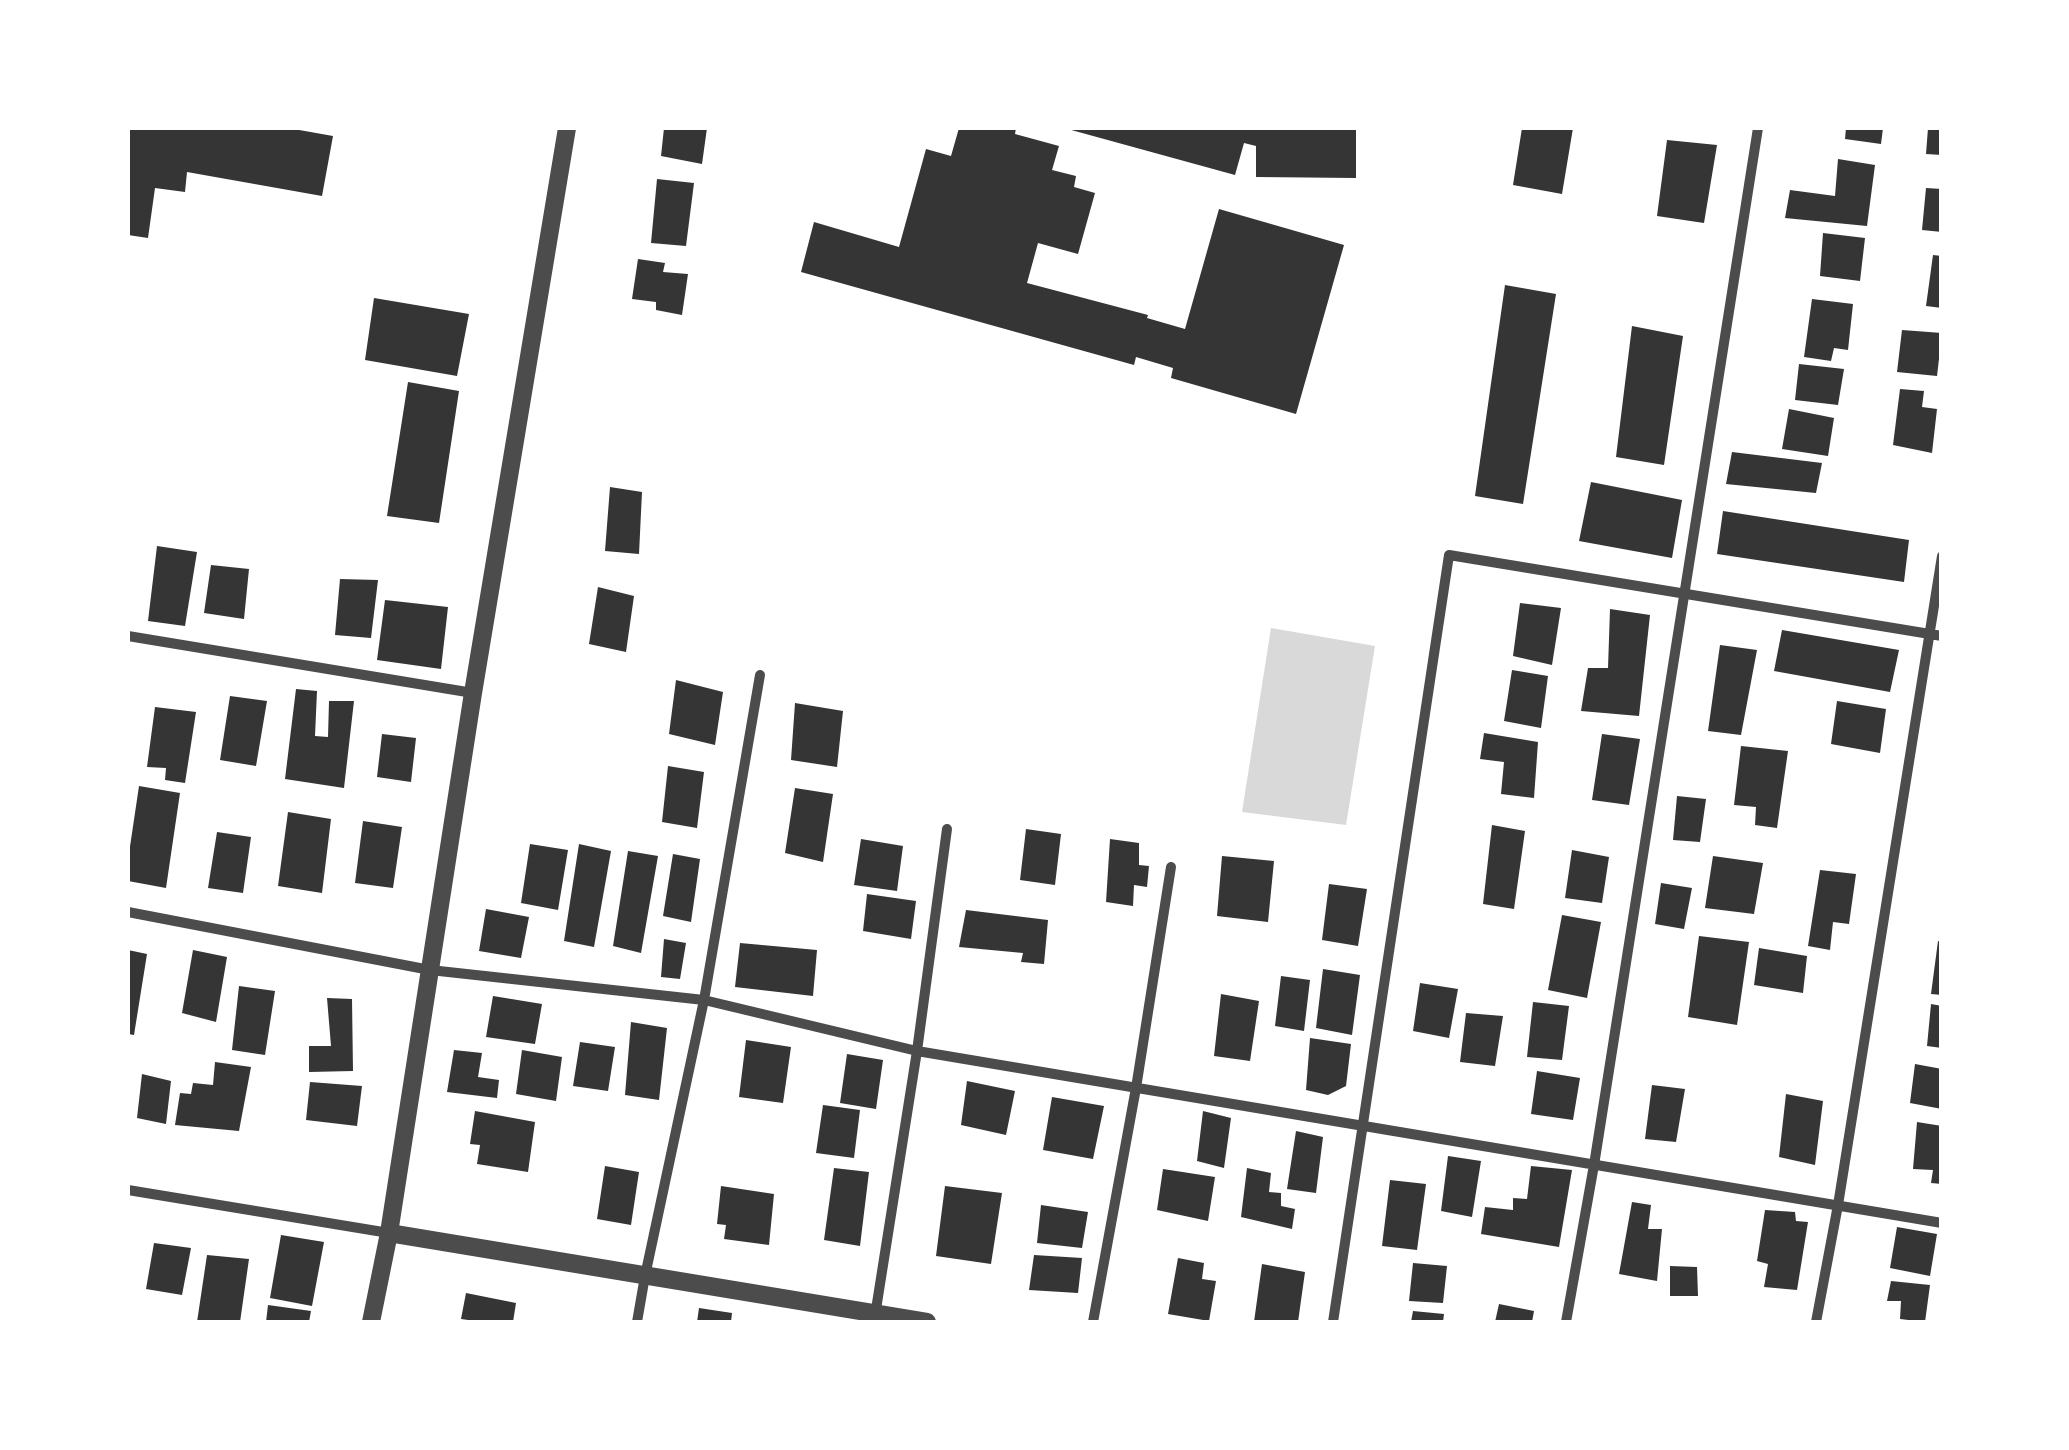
<!DOCTYPE html>
<html>
<head>
<meta charset="utf-8">
<style>
  body { margin:0 }
  #map { position:relative; width:2069px; height:1450px; overflow:hidden; background:#fff; font-family:"Source Sans 3",sans-serif }
  canvas { display:block }
  .frame { position:absolute; inset:0; border:130px solid #fff; pointer-events:none }
</style>
</head>
<body>
<div id="map">
<canvas width="2069" height="1450"></canvas>
<div class="frame"></div>
</div>
<script>
const c = document.querySelector('canvas').getContext('2d');
c.lineJoin = 'round';
function paint(path, color) { c.fillStyle = color; c.fill(path, 'evenodd'); }
function trace(path, color, width, dash) { c.strokeStyle = color; c.lineWidth = width; c.lineCap = dash ? 'butt' : 'round'; c.setLineDash(dash || []); c.stroke(path); }
paint(new Path2D(`
  M1271 628 1375 646 1346 825 1242 812Z`), '#d9d9d9');
paint(new Path2D(`
  M128 128H288L333 136 322 196 187 172 185 192 155 188 148 238 128 235Z
  M664 128H707L702 164 661 156Z
  M959 128H1016L1015 134 1059 146 1052 170 1076 176 1074 187 1095 193 1078 254 1038 243 1027 283 1148 315 1147 318 1185 329 1219 209 1344 245 1296 414 1171 378 1173 368 1136 357 1134 365 801 272 814 222 899 247 926 149 951 156Z
  M1064 128H1356V178L1256 177V146L1244 143 1235 175Z
  M1522 128H1573L1562 194 1513 185Z
  M1846 128H1883L1881 144 1845 139Z
  M1928 128H1942V155L1926 154Z
  M1667 140 1717 145 1704 223 1657 216Z
  M1838 159 1875 165 1867 226 1785 218 1790 190 1835 196Z
  M657 179 694 183 686 246 651 243Z
  M1926 188 1942 189V232L1922 230Z
  M1823 233 1865 238 1860 281 1820 276Z
  M1933 255 1942 256V308L1926 306Z
  M638 259 665 263 663 272 688 274 682 315 656 310V302L632 299Z
  M1505 285 1556 294 1523 504 1475 496Z
  M374 298 469 314 457 376 365 360Z
  M1812 299 1853 304 1848 350 1834 348 1831 361 1804 357Z
  M1632 326 1683 336 1664 465 1616 457Z
  M1902 330 1942 333 1937 376 1897 372Z
  M1799 364 1844 369 1838 405 1795 400Z
  M408 382 459 391 439 523 387 516Z
  M1900 389 1924 391 1922 407 1937 409 1932 453 1893 445Z
  M1789 409 1834 418 1828 456 1782 449Z
  M1732 452 1822 463 1816 493 1726 484Z
  M1591 482 1682 500 1672 558 1579 541Z
  M610 487 642 492 639 554 605 551Z
  M1723 511 1909 540 1904 582 1717 554Z
  M157 546 197 552 185 626 148 621Z
  M211 565 249 569 244 619 204 613Z
  M340 579 378 580 371 638 335 635Z
  M598 587 634 596 626 652 589 644Z
  M385 600 448 607 441 669 377 660Z
  M1520 603 1561 608 1552 665 1513 656Z
  M1610 609 1650 615 1639 716 1581 711 1588 668H1608Z
  M1782 630 1899 650 1890 692 1774 671Z
  M1720 645 1757 650 1741 735 1708 731Z
  M1512 670 1548 676 1541 728 1504 721Z
  M676 680 723 692 715 745 669 734Z
  M296 689 317 691 315 736 328 737 329 701H354L344 788 285 779Z
  M230 696 267 701 256 766 220 760Z
  M1837 701 1886 709 1880 753 1831 744Z
  M795 703 843 711 837 767 791 760Z
  M155 707 196 712 185 783 165 780 166 768 147 767Z
  M1484 733 1538 742 1534 798 1501 794 1504 762 1480 759Z
  M382 734 416 738 411 782 377 777Z
  M1602 734 1640 739 1629 805 1592 800Z
  M1741 746 1788 751 1777 828 1755 825 1756 807 1734 805Z
  M668 766 704 772 697 828 662 822Z
  M139 786 180 793 166 888 128 881V860Z
  M795 788 833 794 823 862 785 853Z
  M1677 796 1706 799 1700 842 1673 840Z
  M288 812 331 819 322 893 278 886Z
  M363 821 402 827 393 888 355 883Z
  M1492 825 1525 831 1514 909 1483 904Z
  M1026 829 1061 834 1055 885 1020 880Z
  M217 832 251 837 243 893 208 888Z
  M861 839 903 846 897 891 854 885Z
  M1110 839 1139 843V865L1149 866 1147 887 1134 885 1133 906 1106 902Z
  M530 844 568 850 558 910 521 903Z
  M579 844 611 851 594 947 564 941Z
  M1572 850 1609 857 1602 903 1565 898Z
  M628 851 658 856 641 953 613 946Z
  M673 854 700 859 691 922 663 916Z
  M1222 856 1274 861 1268 922 1217 916Z
  M1713 856 1763 863 1754 914 1705 908Z
  M1820 870 1856 874 1849 924 1833 922 1830 950 1808 946Z
  M1661 883 1692 888 1684 929 1655 924Z
  M1329 884 1367 889 1358 946 1322 940Z
  M867 894 916 901 911 939 863 931Z
  M486 909 529 917 521 958 479 951Z
  M966 910 1048 920 1044 964 1021 962 1023 953 959 947Z
  M1562 915 1601 922 1587 998 1548 990Z
  M1699 936 1749 942 1737 1025 1688 1017Z
  M664 939 686 943 680 979 661 977Z
  M1938 941 1942 942V995L1931 994Z
  M740 943 817 950 813 996 735 987Z
  M1759 948 1807 956 1803 993 1754 985Z
  M128 950 147 954 134 1035 128 1034Z
  M193 950 227 957 216 1022 182 1013Z
  M1323 969 1360 975 1352 1035 1316 1028Z
  M1281 976 1310 980 1304 1031 1275 1026Z
  M1420 983 1458 989 1449 1038 1413 1031Z
  M239 986 275 991 265 1055 232 1050Z
  M1221 994 1259 1001 1250 1061 1214 1056Z
  M493 996 542 1004 535 1044 486 1037Z
  M327 998 352 999 353 1071 309 1072V1046H331Z
  M1533 1002 1569 1006 1562 1060 1527 1057Z
  M1931 1004 1942 1006V1048L1927 1046Z
  M1466 1013 1503 1016 1495 1066 1460 1062Z
  M631 1022 667 1028 659 1100 625 1095Z
  M1310 1038 1351 1044 1346 1086 1328 1095 1306 1090Z
  M746 1040 791 1047 783 1103 739 1097Z
  M580 1042 615 1047 608 1091 573 1086Z
  M454 1050 482 1053 478 1077 499 1080 497 1098 447 1092Z
  M522 1050 562 1057 556 1101 516 1094Z
  M847 1054 883 1060 876 1109 840 1103Z
  M215 1062 251 1067 239 1131 175 1125 180 1093 191 1094 193 1083 213 1085Z
  M1915 1064 1942 1069V1109L1910 1103Z
  M1537 1071 1580 1078 1573 1120 1531 1114Z
  M142 1074 171 1081 166 1124 137 1118Z
  M967 1081 1015 1091 1006 1135 961 1125Z
  M310 1082 362 1086 357 1126 306 1120Z
  M1652 1085 1685 1089 1676 1142 1645 1139Z
  M1786 1094 1823 1101 1815 1165 1779 1157Z
  M1052 1097 1104 1106 1093 1159 1043 1150Z
  M823 1105 860 1110 854 1158 816 1153Z
  M475 1111 535 1122 528 1172 477 1164 480 1145 470 1144Z
  M1203 1111 1231 1118 1224 1168 1197 1161Z
  M1917 1122 1942 1126V1184L1931 1183 1933 1170 1913 1169Z
  M1296 1131 1323 1137 1316 1193 1287 1189Z
  M1448 1156 1481 1161 1472 1217 1441 1211Z
  M605 1166 639 1172 631 1225 597 1219Z
  M1531 1166 1572 1170 1559 1247 1481 1234 1485 1207 1513 1210V1198L1527 1199Z
  M834 1168 869 1172 860 1246 824 1240Z
  M1247 1168 1271 1173 1269 1192 1281 1193V1206L1295 1209 1292 1229 1241 1217Z
  M1163 1169 1215 1177 1208 1221 1157 1210Z
  M1390 1180 1426 1184 1417 1250 1382 1246Z
  M721 1186 774 1194 769 1245 724 1239 726 1225 717 1224Z
  M945 1186 1002 1193 991 1264 936 1256Z
  M1632 1202 1651 1205 1648 1229H1662L1657 1281 1619 1274Z
  M1041 1205 1088 1212 1082 1248 1037 1243Z
  M1765 1210 1795 1212 1796 1221 1808 1222 1797 1290 1764 1287 1768 1264 1757 1261Z
  M1897 1227 1937 1234 1930 1276 1890 1268Z
  M281 1235 324 1242 312 1306 270 1298Z
  M154 1243 191 1248 182 1295 146 1289Z
  M207 1255 249 1259 240 1322H197Z
  M1034 1255 1082 1258 1078 1293 1029 1290Z
  M1178 1258 1204 1263 1202 1279 1216 1281 1209 1321 1168 1314Z
  M1413 1263 1447 1266 1443 1303 1409 1301Z
  M1262 1264 1305 1272 1298 1322H1254Z
  M1670 1266 1697 1267 1698 1296H1670Z
  M1891 1281 1930 1285 1925 1322 1900 1319 1901 1301H1887Z
  M466 1293 516 1303 513 1322H467L468 1320 461 1319Z
  M1499 1304 1534 1311 1532 1322H1495Z
  M268 1305 311 1311 309 1322H266Z
  M699 1308 732 1313 731 1322H697Z
  M1413 1311 1444 1314 1443 1322H1411Z`), '#353535');
trace(new Path2D(`
  M128 636 473 693
  M128 912 430 970 704 1000 917 1051 1942 1223
  M128 1190 389 1233
  M637 1322 645 1276 704 1000 760 675
  M874 1322 917 1051 947 829
  M1093 1322 1136 1088 1171 867
  M1333 1322 1449 555 1942 636
  M1566 1322 1594 1165 1758 128
  M1816 1322 1838 1205 1942 556`), '#4c4c4c', 10);
trace(new Path2D(`
  M389 1233 927 1322
  M371 1322 389 1233 473 693 567 128`), '#4c4c4c', 18);
</script>
</body>
</html>
